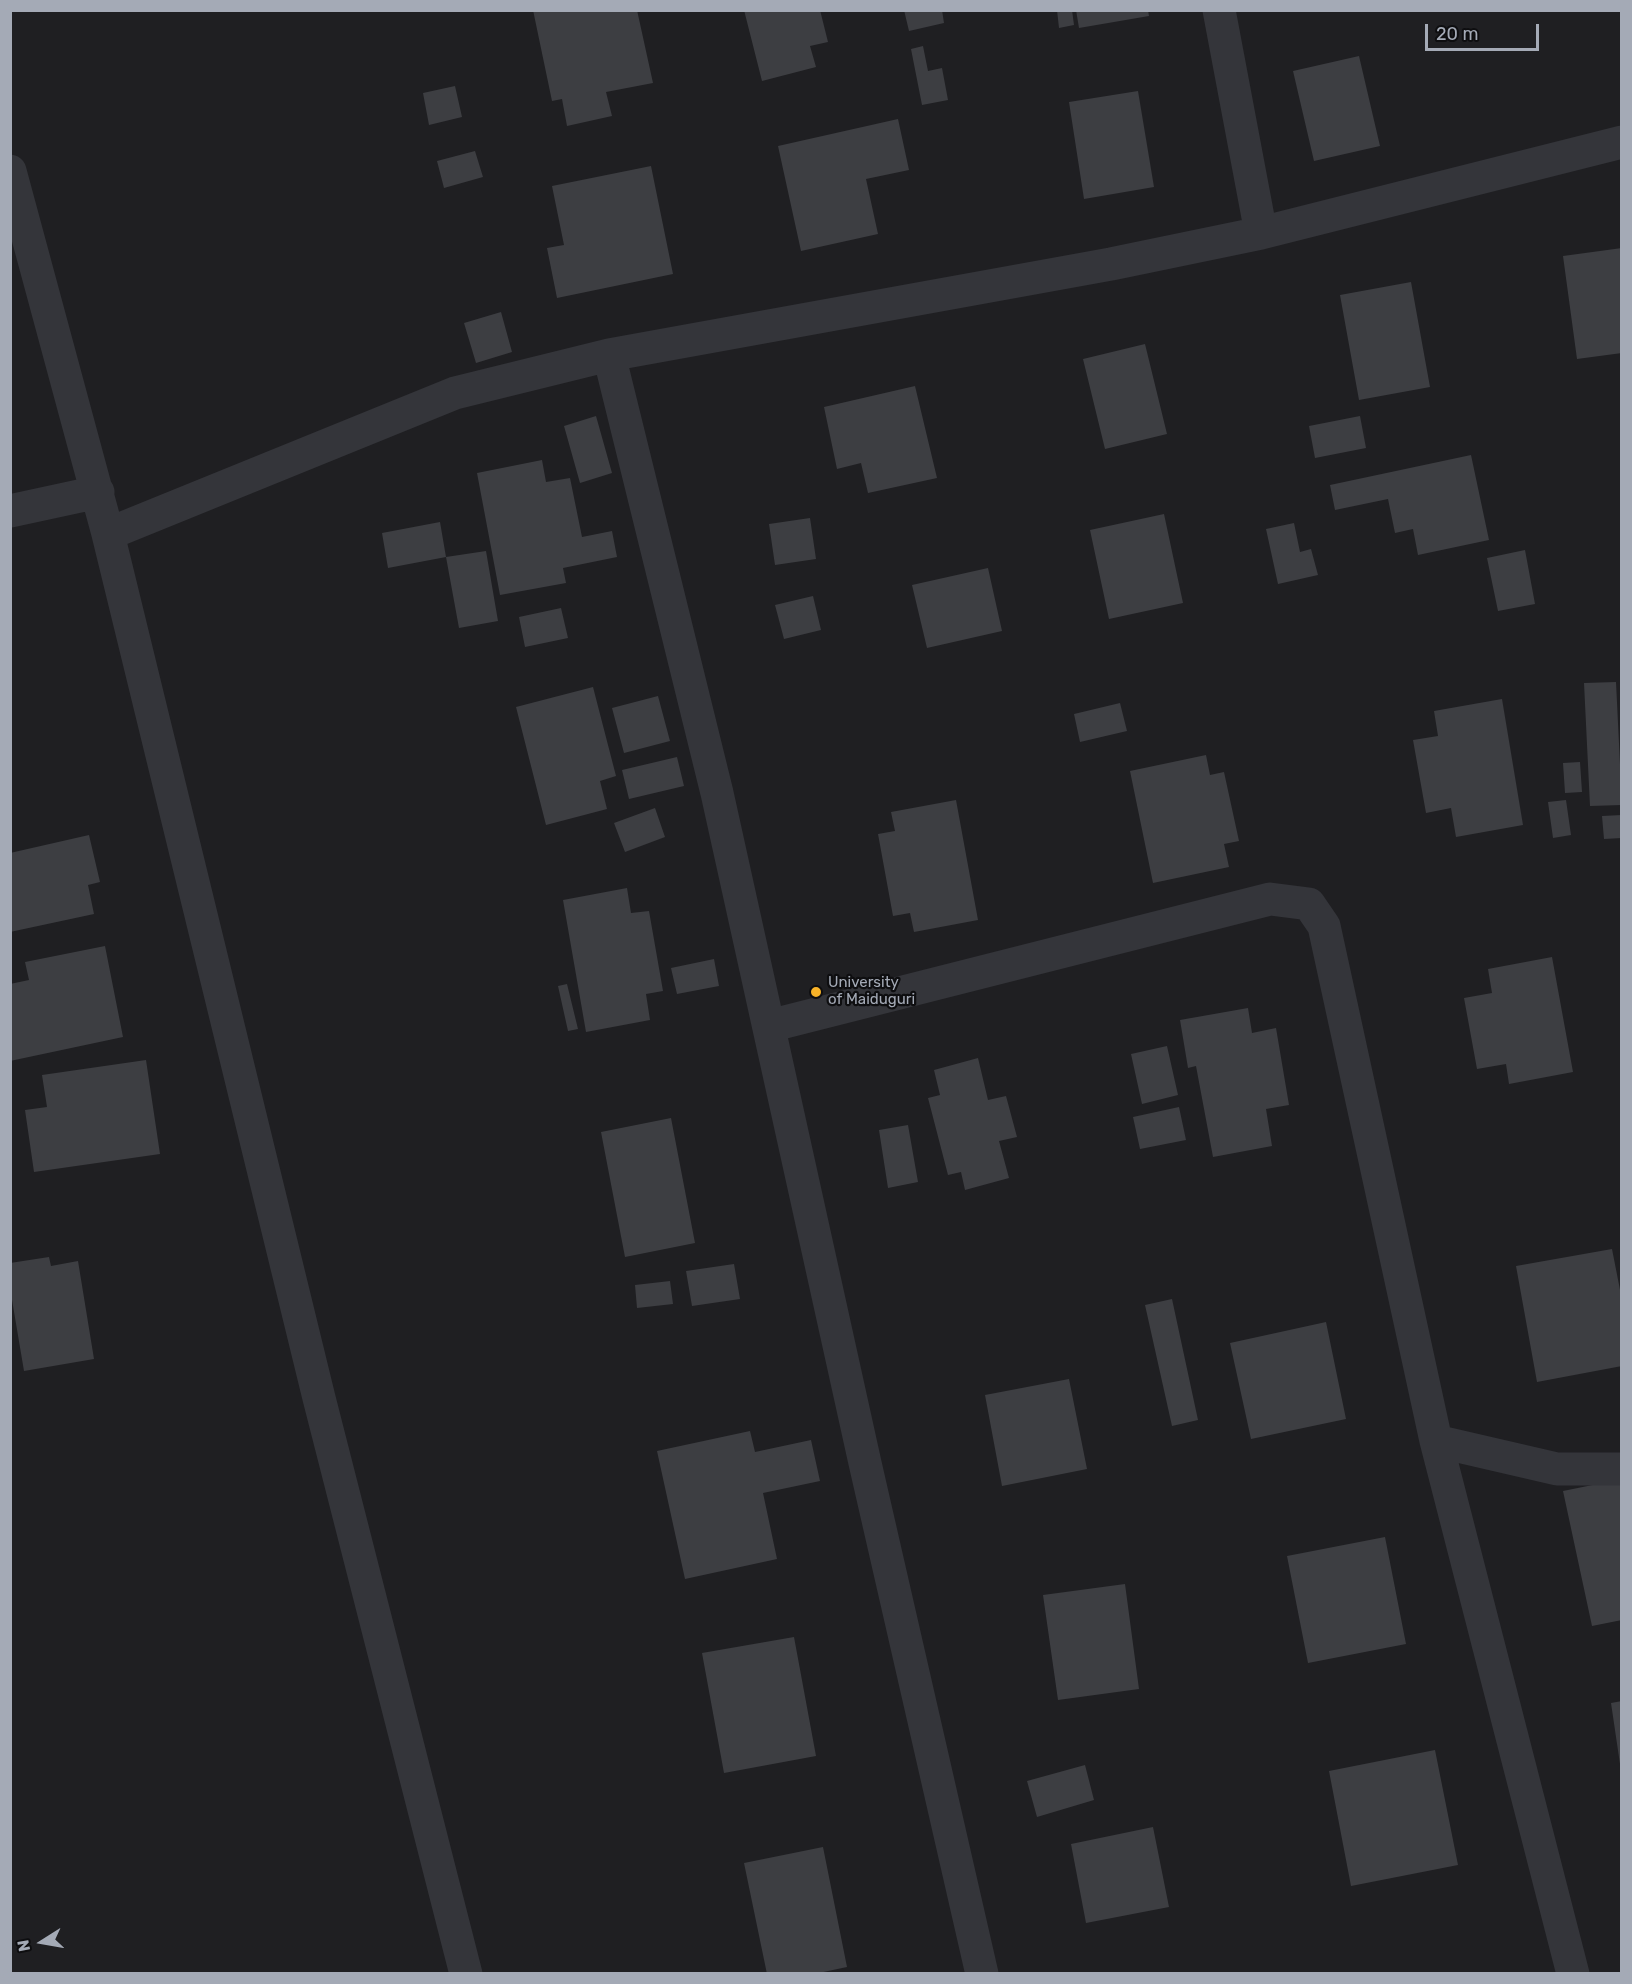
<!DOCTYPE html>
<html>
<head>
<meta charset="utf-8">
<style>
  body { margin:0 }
  #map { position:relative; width:1632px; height:1984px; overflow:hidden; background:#131315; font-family:Rubik,sans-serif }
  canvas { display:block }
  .frame { position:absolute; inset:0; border:12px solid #a4aab6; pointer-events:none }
  .north { position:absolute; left:12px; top:1912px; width:60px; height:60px; -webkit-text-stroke:4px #0e0e10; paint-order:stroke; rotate:259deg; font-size:16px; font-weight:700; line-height:24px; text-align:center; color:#a4aab6 }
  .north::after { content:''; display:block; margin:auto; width:21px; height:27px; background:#a4aab6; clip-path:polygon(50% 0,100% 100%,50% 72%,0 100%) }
  .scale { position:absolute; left:1425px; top:24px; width:114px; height:27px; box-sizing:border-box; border:3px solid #a4aab6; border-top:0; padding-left:8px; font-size:18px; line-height:21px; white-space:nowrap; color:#a4aab6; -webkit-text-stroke:4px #0e0e10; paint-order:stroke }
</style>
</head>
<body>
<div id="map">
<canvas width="1632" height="1984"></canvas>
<div class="frame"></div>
<div class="north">N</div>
<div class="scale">20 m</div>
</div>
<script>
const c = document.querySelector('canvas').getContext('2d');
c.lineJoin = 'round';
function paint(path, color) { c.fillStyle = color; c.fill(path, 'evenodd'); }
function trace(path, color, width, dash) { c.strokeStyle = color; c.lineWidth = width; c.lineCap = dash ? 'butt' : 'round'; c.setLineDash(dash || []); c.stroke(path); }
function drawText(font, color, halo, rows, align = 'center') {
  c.font = font + ' Rubik,sans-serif'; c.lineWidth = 4.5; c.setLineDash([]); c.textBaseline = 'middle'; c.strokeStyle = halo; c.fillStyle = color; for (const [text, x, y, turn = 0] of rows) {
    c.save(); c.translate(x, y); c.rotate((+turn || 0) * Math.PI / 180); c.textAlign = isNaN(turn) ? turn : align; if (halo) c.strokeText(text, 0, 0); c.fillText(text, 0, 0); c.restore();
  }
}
paint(new Path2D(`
  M11 11H1621V1973H11Z`), '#1f1f22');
paint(new Path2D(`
  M533 10H637L653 83 606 92 612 116 567 126 562 99 552 101Z
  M744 10H820L828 42 810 46 816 67 762 81Z
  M904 10H942L944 23 909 31Z
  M1057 10H1072L1074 25 1059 28Z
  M1076 10H1148L1149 16 1079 28Z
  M923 46 928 71 942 68 948 100 922 105 911 49Z
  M1359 56 1380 146 1314 161 1293 71Z
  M455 86 462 117 429 125 423 93Z
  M1138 91 1154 187 1084 199 1069 102Z
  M898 119 909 170 866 179 878 234 801 251 778 146Z
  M475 151 483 177 444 188 437 161Z
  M651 166 673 274 557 298 547 248 564 245 552 186Z
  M1622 248V353L1577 359 1563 256Z
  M1411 282 1430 387 1359 400 1340 295Z
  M501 312 512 352 476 363 464 323Z
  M1145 344 1167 434 1105 449 1083 359Z
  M915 386 937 478 868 493 861 463 837 469 824 407Z
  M596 416 612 473 580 483 564 426Z
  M1360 416 1366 448 1315 458 1309 426Z
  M1471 455 1489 540 1418 555 1413 529 1395 533 1388 499 1335 510 1330 485Z
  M542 460 546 482 570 478 582 537 612 531 617 557 563 568 566 583 500 595 477 473Z
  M1164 514 1183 603 1109 619 1090 530Z
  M810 518 816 559 775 565 769 524Z
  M440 522 446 557 388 568 382 533Z
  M1294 523 1300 552 1311 549 1318 575 1278 584 1266 529Z
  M1525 550 1535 604 1498 611 1487 558Z
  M486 551 498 621 459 628 446 557Z
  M988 568 1002 631 927 648 912 585Z
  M813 596 821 630 784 639 775 605Z
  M561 608 568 638 525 647 519 617Z
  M1616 682 1622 805 1590 806 1584 683Z
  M593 687 616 776 600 781 607 809 546 825 516 707Z
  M658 696 670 741 624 753 612 708Z
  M1502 699 1523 825 1456 837 1451 808 1426 813 1413 740 1438 736 1434 711Z
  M1120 703 1127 731 1080 742 1074 714Z
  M1206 755 1210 775 1224 772 1239 841 1224 844 1229 867 1153 883 1130 771Z
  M677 757 684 786 629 799 622 770Z
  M1580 762 1582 792 1565 793 1563 763Z
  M956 800 978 920 914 932 910 913 893 916 878 834 895 831 891 812Z
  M1566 800 1571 835 1553 838 1548 802Z
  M655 808 665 837 625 852 614 823Z
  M1622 815V838L1604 839 1602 816Z
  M89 835 100 882 88 885 94 914 10 932V853Z
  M627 888 631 913 649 911 663 991 646 994 650 1020 586 1032 563 900Z
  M105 946 123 1037 10 1061V984L29 980 25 962Z
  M1552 957 1573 1072 1509 1084 1506 1064 1477 1069 1464 998 1492 993 1488 969Z
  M714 959 719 986 677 994 671 968Z
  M567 984 578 1029 568 1031 558 986Z
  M1248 1008 1252 1033 1276 1028 1289 1105 1266 1109 1272 1146 1213 1157 1196 1066 1188 1068 1180 1020Z
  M1167 1046 1178 1095 1142 1104 1131 1054Z
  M978 1058 988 1100 1006 1096 1017 1137 999 1141 1009 1178 965 1190 961 1172 948 1175 928 1098 940 1095 934 1070Z
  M146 1060 160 1154 34 1172 25 1110 47 1107 42 1075Z
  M1179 1107 1186 1140 1140 1149 1133 1117Z
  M671 1118 695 1243 625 1257 601 1132Z
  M908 1125 918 1182 888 1188 879 1130Z
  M1612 1249 1622 1300V1366L1537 1382 1516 1266Z
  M49 1257 51 1266 78 1261 94 1359 24 1371 10 1288V1263Z
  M734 1264 740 1299 692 1306 686 1271Z
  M670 1281 673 1304 637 1308 635 1285Z
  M1172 1299 1198 1420 1172 1426 1145 1305Z
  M1326 1322 1346 1419 1251 1439 1230 1343Z
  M1069 1379 1087 1469 1002 1486 985 1395Z
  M750 1431 755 1452 811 1440 820 1481 763 1493 777 1559 685 1579 657 1451Z
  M1622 1479V1620L1592 1626 1563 1491Z
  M1385 1537 1406 1644 1308 1663 1287 1556Z
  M1125 1584 1139 1689 1058 1700 1043 1595Z
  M794 1637 816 1756 724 1773 702 1653Z
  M1622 1701V1764H1620L1611 1703Z
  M1435 1750 1458 1865 1351 1886 1329 1771Z
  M1085 1765 1094 1800 1037 1817 1027 1781Z
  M1153 1827 1169 1907 1086 1923 1071 1844Z
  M823 1847 847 1967 814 1974H767L744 1863Z`), '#3d3e42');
trace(new Path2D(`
  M1219 10 1261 233
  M10 171 108 534 319 1398 466 1974
  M609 355 717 793 865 1463 982 1974
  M10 511 98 492
  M108 534 455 393 609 355 1111 264 1261 233 1622 142
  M769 1026 1270 899 1309 904 1324 926 1436 1441 1573 1974
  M1436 1441 1557 1469H1622`), '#34353a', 33);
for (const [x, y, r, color] of [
  [816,992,6,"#f9b328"]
]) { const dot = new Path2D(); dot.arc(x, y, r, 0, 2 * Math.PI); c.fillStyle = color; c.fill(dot); trace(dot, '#0e0e10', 2); }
drawText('15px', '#a4aab6', '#0e0e10', [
  ["University",828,983],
  ["of Maiduguri",828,1000]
], 'left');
</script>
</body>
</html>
